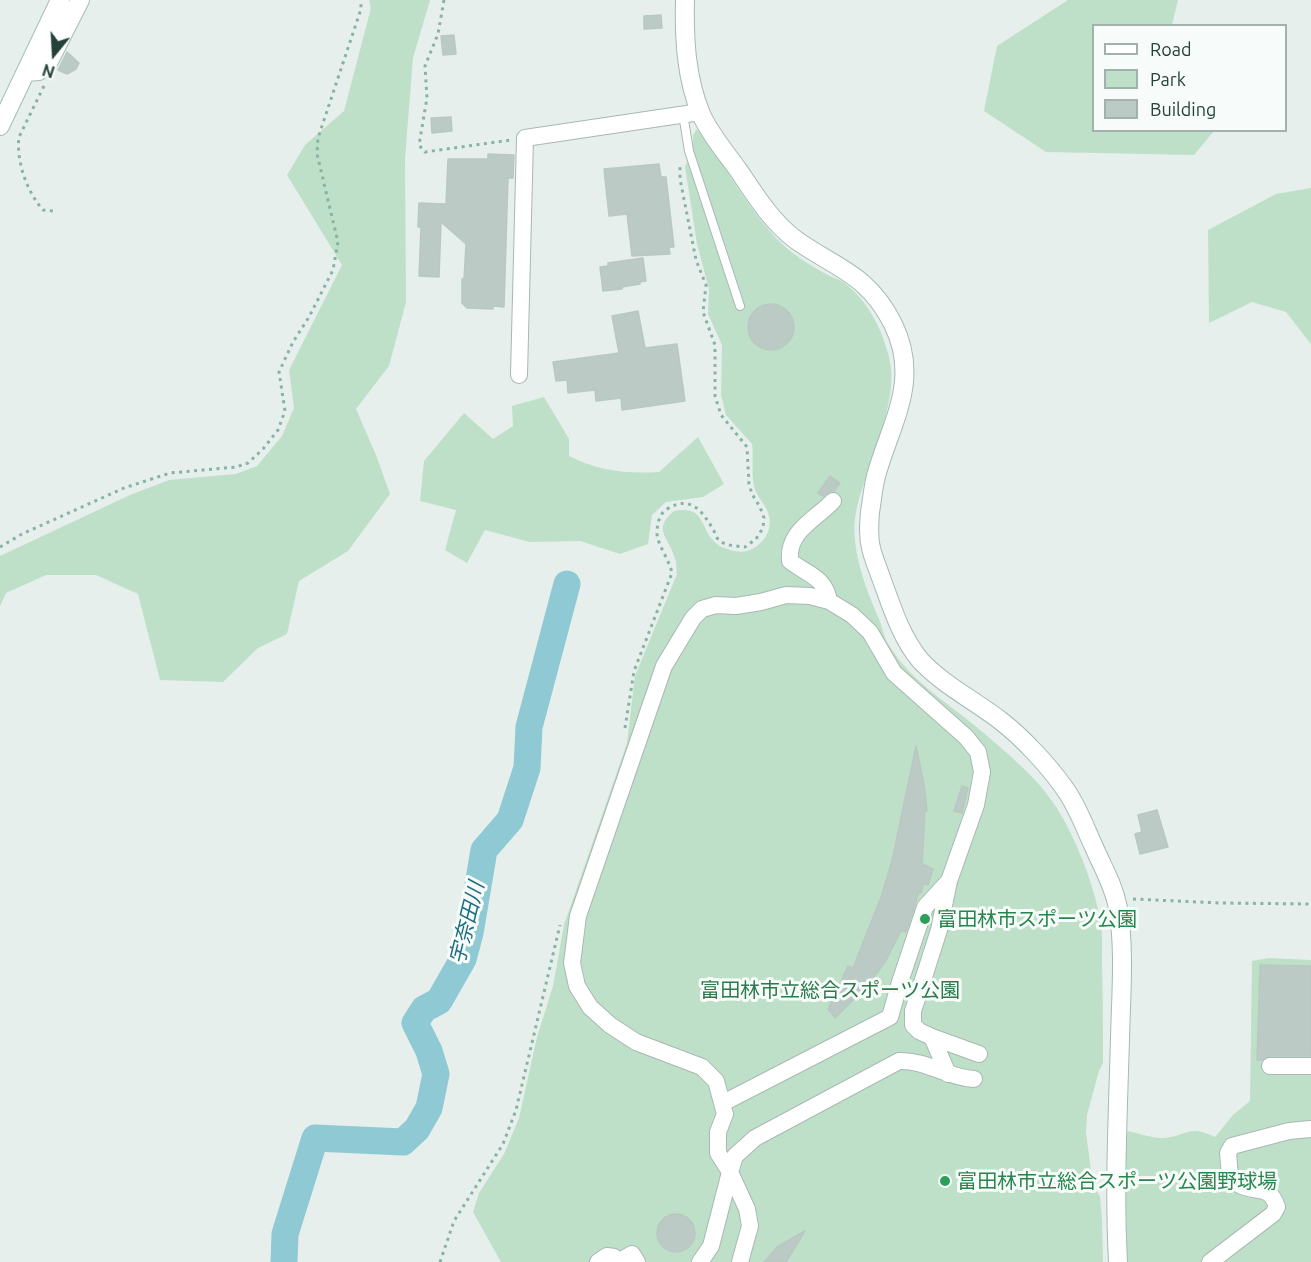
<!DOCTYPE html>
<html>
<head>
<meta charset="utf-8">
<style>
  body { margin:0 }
  #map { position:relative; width:1311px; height:1262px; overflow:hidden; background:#e6efeb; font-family:Ubuntu,sans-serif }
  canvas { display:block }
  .legend { position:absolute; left:1092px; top:24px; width:195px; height:108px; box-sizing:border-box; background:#f7fbf9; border:2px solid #a3b1ad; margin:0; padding:8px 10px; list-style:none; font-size:18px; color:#24423a }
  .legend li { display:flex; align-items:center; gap:12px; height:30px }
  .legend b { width:30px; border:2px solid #a3b1ad }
  .north { position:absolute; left:24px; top:24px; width:60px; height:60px; -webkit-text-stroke:4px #f7fbf9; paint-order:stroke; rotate:198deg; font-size:16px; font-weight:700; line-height:24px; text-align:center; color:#24423a }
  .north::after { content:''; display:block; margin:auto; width:21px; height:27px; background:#24423a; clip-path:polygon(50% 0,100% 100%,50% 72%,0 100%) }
</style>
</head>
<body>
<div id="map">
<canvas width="1311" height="1262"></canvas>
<ul class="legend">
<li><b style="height:8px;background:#fff"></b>Road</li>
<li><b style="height:16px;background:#bfe0c8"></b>Park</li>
<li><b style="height:16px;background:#bbcac4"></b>Building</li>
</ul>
<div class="north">N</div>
</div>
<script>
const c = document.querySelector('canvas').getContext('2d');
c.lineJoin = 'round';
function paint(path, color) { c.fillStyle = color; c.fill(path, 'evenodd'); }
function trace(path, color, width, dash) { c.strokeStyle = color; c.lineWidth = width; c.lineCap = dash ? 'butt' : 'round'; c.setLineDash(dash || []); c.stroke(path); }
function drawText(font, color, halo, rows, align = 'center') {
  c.font = font + ' Ubuntu,"Noto Sans JP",sans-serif'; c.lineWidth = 6; c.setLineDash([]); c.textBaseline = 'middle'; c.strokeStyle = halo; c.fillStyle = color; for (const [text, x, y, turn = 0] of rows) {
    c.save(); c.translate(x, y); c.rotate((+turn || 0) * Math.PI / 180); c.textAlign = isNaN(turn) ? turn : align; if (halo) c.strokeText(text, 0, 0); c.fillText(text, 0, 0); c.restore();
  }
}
paint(new Path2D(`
  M369 0H430L413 58 405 159 406 302 389 366 356 409 376 455 390 494 348 551 299 581 287 634 258 648 223 682 160 680 138 594 96 575H46L6 593 0 606V556L130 495 169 480 236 474 257 466 282 436 294 408 289 370 342 265 287 175 305 145 344 111 371 8Z
  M1068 0H1178L1172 25 1094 26V130L1214 131 1194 155 1046 152 984 111 997 46Z
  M697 129C724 164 745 204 775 237 790 253 809 265 828 275 833 278 839 279 843 282 867 299 882 329 889 357 901 402 865 467 856 512 849 546 866 589 879 619 882 626 883 633 886 640 908 681 952 705 986 735 1007 753 1037 778 1052 801 1073 830 1094 884 1100 919 1103 933 1102 949 1102 963 1103 997 1103 1030 1103 1063L1099 1071 1087 1115 1086 1132 1093 1186 1100 1196 1102 1220 1103 1262H501L473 1212 479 1193 504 1154 519 1118 537 1037 553 986 564 925 627 743 635 676 677 574C676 569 677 563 675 559 670 538 651 530 674 511 707 505 699 530 717 544 720 547 726 548 730 550 738 552 744 553 752 549 767 542 774 525 767 510 763 502 756 495 754 486 751 473 754 457 752 444L726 415 721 395 722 345 708 314 709 289 697 244 685 167 693 148V135Z
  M1311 188V344L1286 312 1252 302 1209 323 1208 230 1276 194Z
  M544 397 569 439V456C598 471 627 474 659 472L698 437 724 484 703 497 666 502 652 515 648 544 620 554 580 541 530 542 485 530 467 563 445 550 456 510 420 501 424 461 464 413 493 439 513 426 512 406Z
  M1269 958 1311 960V1262H1124L1125 1131C1138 1132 1151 1139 1164 1138 1188 1136 1188 1124 1215 1137L1233 1115 1250 1101 1252 961Z`), '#bfe0c8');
trace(new Path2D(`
  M284 1262 285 1234 315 1138 403 1142 417 1129 429 1108 436 1074 429 1051 415 1023 424 1009 439 1001 463 959 470 933 484 850 510 820 527 768 529 727 567 584`), '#8ec9d4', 27);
const building = new Path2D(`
  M661 15 662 28 644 29V16Z
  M454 35 456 54 443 55 441 36Z
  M67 52 79 63 76 69 67 74 58 70Z
  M451 117 452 131 432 133 431 118Z
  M488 154 514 155 513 178H508L504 307 493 306V309L467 308 462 303V279H464L466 244 441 222 439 277 419 276 421 227H418L419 203 446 204 448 159H488Z
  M659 164 661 177H666L674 247H669L670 254 632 256 627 214 609 216 604 169Z
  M643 258 646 281 640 282V284L622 287V289L603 291 600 267 608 266V263Z
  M748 327a23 23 0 1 1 46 0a23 23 0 1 1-46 0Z
  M638 311 645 348 677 344 685 401 622 410 621 398 596 401 595 390 568 393 567 380 556 381 553 362 619 353 612 316Z
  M830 476 840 483 834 491H830L823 496 818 493Z
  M916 746 924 784 927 811H925L922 864 933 869 928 885 924 883 921 893 919 892 906 932 901 931 885 962 869 984 835 1018 828 1009 848 966 853 968 881 897 892 861Z
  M962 786 968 788 962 813 954 811Z
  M1157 810 1168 847 1140 854 1135 834 1142 832 1138 815Z
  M1260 965 1311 966V1056H1270L1262 1060H1257Z
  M657 1233a19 19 0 1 1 38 0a19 19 0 1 1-38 0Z
  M805 1231 786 1262H764L777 1247Z`);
paint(building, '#bbcac4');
trace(building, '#b8c9c2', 1.5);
const lane = new Path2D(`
  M683 114 689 151 740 306`);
const street = new Path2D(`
  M519 375 525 138 700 112
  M829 601C825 577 808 575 790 561 787 531 815 520 833 501
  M904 989 900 982 925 907 948 882
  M932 1037 979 1054
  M1270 1066H1311
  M723 1103 890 1017 900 982
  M598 1262 607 1256 614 1257 618 1262
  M618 1262 632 1254 637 1262
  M700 1262 711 1246 730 1172 718 1153V1132L725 1114 716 1081 702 1067 636 1042 610 1025 590 1007 577 986 572 963 578 916 664 666 693 618 702 609 716 605 736 606 761 602 786 595 810 596 829 601 852 615 870 632 894 673 966 737 978 752 982 772 976 805 949 881 939 930 913 1011V1025L919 1031 932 1037 948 1074
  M740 1262 750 1226 747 1209 730 1172 735 1156 755 1138 899 1061C926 1060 948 1078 974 1079
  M1210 1262 1273 1214 1277 1207C1270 1185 1259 1193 1242 1186 1237 1184 1234 1180 1230 1176L1228 1153 1232 1146 1289 1131 1311 1129`);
const secondary = new Path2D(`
  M685 0C684 38 686 78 701 114 710 135 728 155 741 174 757 198 773 223 796 240 837 269 868 274 893 324 921 381 891 422 876 476 873 488 872 500 870 512 869 524 868 536 871 548 873 557 877 566 880 575 891 604 900 636 920 660 943 685 974 700 1001 721 1023 738 1049 766 1065 789 1078 807 1085 828 1094 847 1103 868 1114 886 1118 908 1125 950 1121 995 1120 1038 1118 1112 1114 1188 1118 1262
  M26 72 39 71 48 63 80 0
  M0 126 60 0`);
trace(lane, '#a8b8b2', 10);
trace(street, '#a8b8b2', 18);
trace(secondary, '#a4bbb3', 20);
trace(new Path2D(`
  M444 0 438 34 425 66 427 98 419 145 425 152 511 140
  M44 86 19 137C16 161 27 192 43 210L54 211
  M0 547 22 534 124 488 170 473 236 467 248 463 263 449 278 430 285 411 279 372 293 342 309 317 333 270 338 242 317 154 318 138 361 9V0
  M625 728 634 671 672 573C669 559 658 546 657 534 657 524 659 514 667 509 691 494 703 512 714 531 715 534 716 537 718 539 724 546 737 546 745 547L756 539 763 528 764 518 760 507 752 494 749 484 747 447 721 415 715 396V345L703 312 706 285 696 260 680 179V163
  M1133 899 1220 903 1311 904
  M440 1262 454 1221 503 1144 516 1110 560 925`), '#86b3a5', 3, [3, 4.5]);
trace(lane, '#fff', 8);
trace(street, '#fff', 16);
trace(secondary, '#fff', 18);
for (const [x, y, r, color] of [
  [925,919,6,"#2e9e5b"],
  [945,1181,6,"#2e9e5b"]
]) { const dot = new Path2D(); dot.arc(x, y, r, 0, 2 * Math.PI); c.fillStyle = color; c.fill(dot); trace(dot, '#f7fbf9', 2); }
drawText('20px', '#27864d', '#f7fbf9', [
  ["富田林市スポーツ公園",937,919],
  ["富田林市立総合スポーツ公園野球場",957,1181]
], 'left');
drawText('20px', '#2d7a4b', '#f7fbf9', [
  ["富田林市立総合スポーツ公園",830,990]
]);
drawText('italic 21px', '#1c6f80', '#f7fbf9', [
  ["宇奈田川",467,923,-76]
]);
</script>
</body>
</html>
